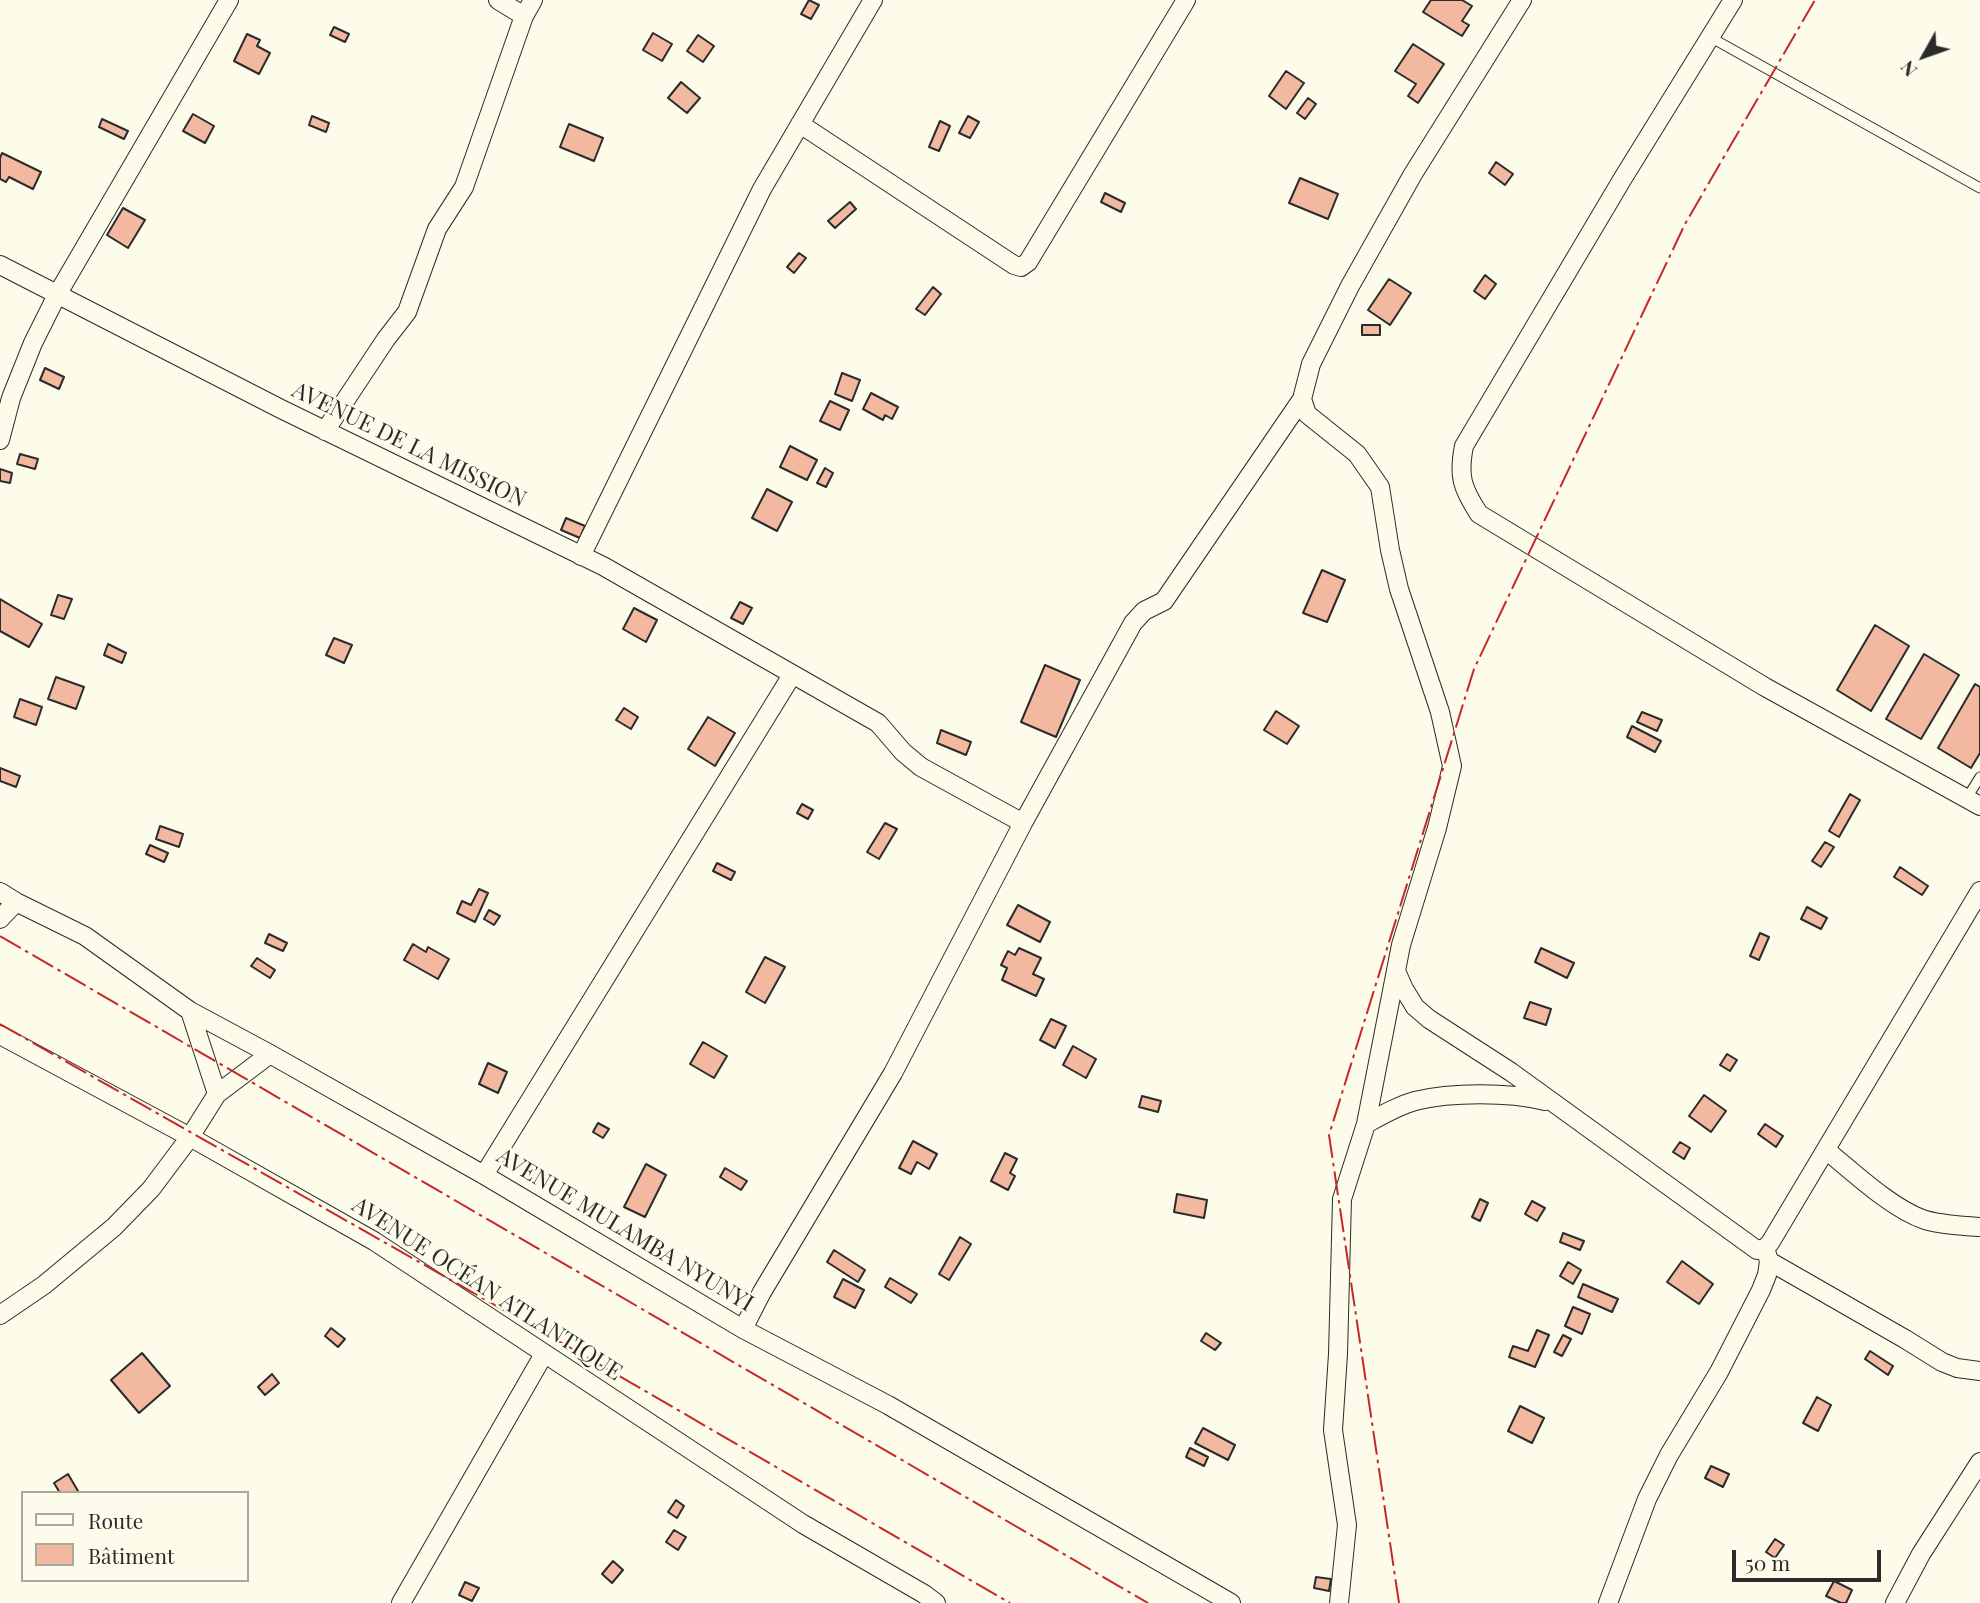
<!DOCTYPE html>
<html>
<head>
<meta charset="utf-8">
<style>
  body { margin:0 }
  #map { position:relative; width:1980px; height:1603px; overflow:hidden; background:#fdfbea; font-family:"Playfair Display",serif }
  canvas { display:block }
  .legend { position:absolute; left:21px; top:1491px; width:228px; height:91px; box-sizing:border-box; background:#fdfbea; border:2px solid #a9a89e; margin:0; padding:9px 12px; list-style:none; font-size:21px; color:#2b2b2b }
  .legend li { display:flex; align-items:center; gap:14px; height:35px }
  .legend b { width:35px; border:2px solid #a9a89e }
  .north { position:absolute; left:1889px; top:21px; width:70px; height:70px; -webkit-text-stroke:5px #fdfbea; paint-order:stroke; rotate:230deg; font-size:19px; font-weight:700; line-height:28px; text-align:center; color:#2b2b2b }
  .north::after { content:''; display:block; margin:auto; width:24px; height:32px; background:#2b2b2b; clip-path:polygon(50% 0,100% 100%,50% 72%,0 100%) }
  .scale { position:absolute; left:1732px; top:1550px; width:149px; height:32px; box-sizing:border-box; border:4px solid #2b2b2b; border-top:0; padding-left:9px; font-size:21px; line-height:24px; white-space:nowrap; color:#2b2b2b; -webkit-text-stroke:5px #fdfbea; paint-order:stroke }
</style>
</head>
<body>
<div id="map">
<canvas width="1980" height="1603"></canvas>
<ul class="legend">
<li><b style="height:9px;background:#fdfbea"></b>Route</li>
<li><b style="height:19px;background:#f2b8a0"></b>Bâtiment</li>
</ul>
<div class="north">N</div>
<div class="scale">50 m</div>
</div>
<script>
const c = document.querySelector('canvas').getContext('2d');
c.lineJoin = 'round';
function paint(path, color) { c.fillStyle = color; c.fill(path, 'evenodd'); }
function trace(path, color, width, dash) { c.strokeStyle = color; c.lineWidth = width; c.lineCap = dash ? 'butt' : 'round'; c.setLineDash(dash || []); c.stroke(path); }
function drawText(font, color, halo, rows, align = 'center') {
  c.font = font + ' "Playfair Display",serif'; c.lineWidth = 5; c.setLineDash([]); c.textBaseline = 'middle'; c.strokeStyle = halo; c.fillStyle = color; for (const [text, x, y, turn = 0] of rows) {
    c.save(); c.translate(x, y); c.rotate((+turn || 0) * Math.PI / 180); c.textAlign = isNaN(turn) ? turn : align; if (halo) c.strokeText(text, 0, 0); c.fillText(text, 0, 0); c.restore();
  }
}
const building = new Path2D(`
  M809 0 819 5 811 19 801 14Z
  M1431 0H1462L1472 6 1462 21 1469 25 1462 36 1423 12Z
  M334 27 349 34 345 42 330 35Z
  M653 33 672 44 662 61 643 50Z
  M247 34 260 40 257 46 270 53 259 74 234 61Z
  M698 35 714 46 703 62 687 51Z
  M1413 44 1444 64 1418 103 1408 96 1416 84 1395 71Z
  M1286 71 1304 83 1286 109 1269 96Z
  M681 82 700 98 687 113 668 98Z
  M1308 98 1316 104 1305 119 1297 113Z
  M193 114 214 126 205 143 183 131Z
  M312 116 329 123 326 132 309 125Z
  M968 116 979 122 970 138 959 133Z
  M102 119 128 131 124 139 99 127Z
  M940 121 950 126 939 151 929 147Z
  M569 124 603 138 594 161 560 147Z
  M2 153 41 172 33 189 9 177 6 182 0 179V158Z
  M1496 162 1513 174 1505 185 1489 173Z
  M1300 178 1338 194 1328 219 1289 203Z
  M1105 193 1125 203 1121 212 1101 202Z
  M850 202 856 209 835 228 828 221Z
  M123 208 145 220 128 248 107 235Z
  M799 253 806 258 794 273 787 267Z
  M1485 275 1496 284 1485 299 1474 291Z
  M1389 279 1411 293 1390 325 1368 310Z
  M933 287 941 294 925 315 916 309Z
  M1362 325H1380V335H1362Z
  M45 368 64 377 59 389 40 380Z
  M842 373 860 380 852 401 835 394Z
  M871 393 898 407 892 419 885 415 883 420 863 409Z
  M830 401 849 410 840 430 820 421Z
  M790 446 817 460 807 480 780 467Z
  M20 454 38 459 35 469 17 464Z
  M825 468 833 473 826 487 817 483Z
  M0 469 12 473 10 483 0 481Z
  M767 489 792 502 777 531 752 518Z
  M566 518 585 526 580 538 561 530Z
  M1322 570 1345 580 1327 622 1303 613Z
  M58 595 72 599 64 619 51 615Z
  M0 599 42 624 29 647 0 631Z
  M740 602 752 608 743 624 731 618Z
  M634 608 657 620 646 642 623 629Z
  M1875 625 1909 646 1871 711 1837 690Z
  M334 638 352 645 344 663 326 655Z
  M108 644 126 653 122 663 104 655Z
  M1924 654 1959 675 1921 739 1886 719Z
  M1045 665 1080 680 1056 737 1021 722Z
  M56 677 84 687 76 709 48 699Z
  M1975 684 1980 687V753L1971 768 1938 748Z
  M20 699 42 707 36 725 14 717Z
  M624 708 638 717 631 729 616 720Z
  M1276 711 1299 726 1287 744 1264 730Z
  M1642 712 1662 720 1657 731 1637 722Z
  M708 717 735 733 715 766 688 749Z
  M1632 726 1661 741 1655 752 1627 737Z
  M941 730 971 742 966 755 937 743Z
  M0 768 20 776 16 787 0 781Z
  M1850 794 1860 800 1839 837 1829 831Z
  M802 804 813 810 808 819 797 813Z
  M885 823 897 829 879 859 867 852Z
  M160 826 183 834 179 847 156 839Z
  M1825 842 1834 847 1821 867 1812 861Z
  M150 845 168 853 164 862 146 854Z
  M717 863 735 872 731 880 713 871Z
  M1900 867 1928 886 1922 895 1894 877Z
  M479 889 488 893 475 922 457 913 462 901 471 905Z
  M1018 905 1050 922 1040 942 1007 925Z
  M1807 907 1827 918 1821 929 1801 919Z
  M489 910 500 916 494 925 484 919Z
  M1760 933 1769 937 1759 960 1750 956Z
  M269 934 287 943 283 951 265 943Z
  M413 944 426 952 428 947 449 959 438 979 404 960Z
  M1019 948 1041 958 1033 974 1044 979 1036 996 1002 980 1007 968 1001 965 1008 951 1015 955Z
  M1541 948 1574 963 1567 978 1535 962Z
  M765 957 785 967 765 1003 746 992Z
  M257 958 275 970 270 978 251 966Z
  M1530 1002 1551 1009 1546 1025 1524 1018Z
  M1051 1019 1066 1026 1055 1048 1040 1040Z
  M703 1042 727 1056 714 1078 690 1064Z
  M1073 1046 1096 1059 1086 1078 1063 1065Z
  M1727 1054 1737 1060 1730 1071 1720 1065Z
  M488 1063 507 1072 498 1093 479 1084Z
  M1704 1095 1726 1111 1711 1132 1689 1116Z
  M1142 1096 1161 1101 1158 1112 1139 1107Z
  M598 1123 609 1129 603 1138 593 1132Z
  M1765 1124 1783 1136 1776 1147 1758 1134Z
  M913 1141 937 1154 929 1169 917 1162 911 1174 899 1168Z
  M1680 1142 1690 1148 1684 1159 1673 1152Z
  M1005 1153 1017 1159 1010 1173 1015 1176 1008 1190 991 1181Z
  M646 1164 666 1175 645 1217 624 1207Z
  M725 1168 747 1181 741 1190 720 1177Z
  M1177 1194 1207 1200 1204 1218 1174 1212Z
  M1480 1199 1488 1203 1480 1221 1472 1217Z
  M1532 1201 1545 1208 1537 1221 1525 1214Z
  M1563 1233 1584 1241 1580 1250 1560 1242Z
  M960 1237 971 1244 949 1280 939 1274Z
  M834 1250 865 1270 858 1282 827 1262Z
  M1682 1261 1713 1284 1699 1304 1667 1282Z
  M1568 1262 1581 1270 1573 1284 1560 1276Z
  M890 1278 917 1294 911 1303 885 1287Z
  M843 1279 864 1290 855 1308 834 1297Z
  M1583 1284 1618 1299 1612 1312 1578 1297Z
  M1573 1307 1590 1314 1582 1334 1565 1326Z
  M331 1328 345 1339 338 1347 325 1336Z
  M1537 1330 1549 1335 1535 1367 1509 1357 1513 1346 1528 1351Z
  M1206 1333 1221 1343 1215 1350 1201 1341Z
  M1563 1335 1571 1339 1562 1356 1554 1352Z
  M1870 1351 1893 1366 1888 1375 1865 1359Z
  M142 1353 170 1386 139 1413 111 1380Z
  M272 1374 279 1383 265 1395 258 1387Z
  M1817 1397 1831 1405 1818 1431 1803 1423Z
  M1520 1406 1544 1418 1532 1443 1508 1431Z
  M1203 1428 1235 1445 1228 1460 1195 1443Z
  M1190 1448 1208 1457 1204 1466 1186 1457Z
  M1711 1466 1729 1474 1723 1487 1705 1478Z
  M68 1474 78 1491 75 1493H60L54 1483Z
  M676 1500 684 1506 677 1518 668 1512Z
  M674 1530 686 1537 678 1550 666 1542Z
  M1775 1539 1784 1545 1775 1558 1766 1552Z
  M613 1561 623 1570 612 1583 602 1574Z
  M1316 1577 1331 1579 1329 1591 1314 1588Z
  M1834 1581 1852 1590 1846 1603H1841L1826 1596Z
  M465 1582 479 1588 472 1601 459 1595Z`);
paint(building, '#f2b8a0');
trace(building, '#2b2b2b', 2);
const service = new Path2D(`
  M1710 37 1980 188
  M1967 798 1980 777`);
const minor = new Path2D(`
  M498 0 524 16
  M1733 0 1623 178 1464 446C1458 476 1462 488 1479 514L1765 687 1980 806
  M800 124 1014 265 1021 267 1028 262 1186 0
  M0 265 281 409 603 566 878 723 903 752 921 767 1023 823
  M325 431 386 339 407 312 437 229 464 187 524 16 533 0
  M0 440 11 398 33 343 57 295 229 0
  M581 556 762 189 873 0
  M0 892 16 902 85 936 190 1011 270 1054 484 1175 743 1329 888 1405 1231 1603
  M0 919 16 902
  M1396 971 1404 989 1415 1007 1429 1019 1511 1072 1757 1250 1765 1248
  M190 1011 217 1094
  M0 1035 190 1137 374 1241 803 1524 924 1594 936 1603
  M1366 1124C1382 1115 1397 1106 1415 1101 1451 1092 1509 1092 1545 1101
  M1826 1150C1853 1172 1892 1209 1925 1220 1943 1225 1962 1226 1980 1227
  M484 1175 792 675
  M1765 1248 1770 1243 1980 891
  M1769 1261 1905 1339 1942 1362 1957 1368 1980 1371
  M0 1315 44 1285 114 1227 151 1189 190 1137 217 1094 270 1054
  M743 1329 762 1292 893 1073 1023 823 1133 623 1144 611 1164 601 1302 399
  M401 1603 544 1354
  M1339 1603 1347 1525 1333 1430 1338 1354 1342 1199 1366 1124 1401 945 1437 828 1452 766 1440 712 1399 589 1390 550 1380 487 1357 454 1307 414 1302 399 1311 364 1350 286 1413 174 1522 0
  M1608 1603 1647 1499 1669 1455 1719 1372 1761 1290 1767 1275 1769 1261 1765 1248
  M1895 1603 1921 1554 1980 1462`);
trace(service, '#2b2b2b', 11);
trace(minor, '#2b2b2b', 20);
trace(service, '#fdfbea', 9);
trace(minor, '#fdfbea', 18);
trace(new Path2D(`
  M0 936 1148 1603
  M0 1024 597 1363 1010 1603
  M1399 1603 1329 1135 1474 669 1685 224 1815 0`), '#c62828', 2, [24, 5, 3.5, 5]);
drawText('23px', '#2b2b2b', '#fdfbea', [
  ["AVENUE DE LA MISSION",409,445,26],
  ["AVENUE MULAMBA NYUNYI",625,1230,31],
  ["AVENUE OCÉAN ATLANTIQUE",487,1289,33]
]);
</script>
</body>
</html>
